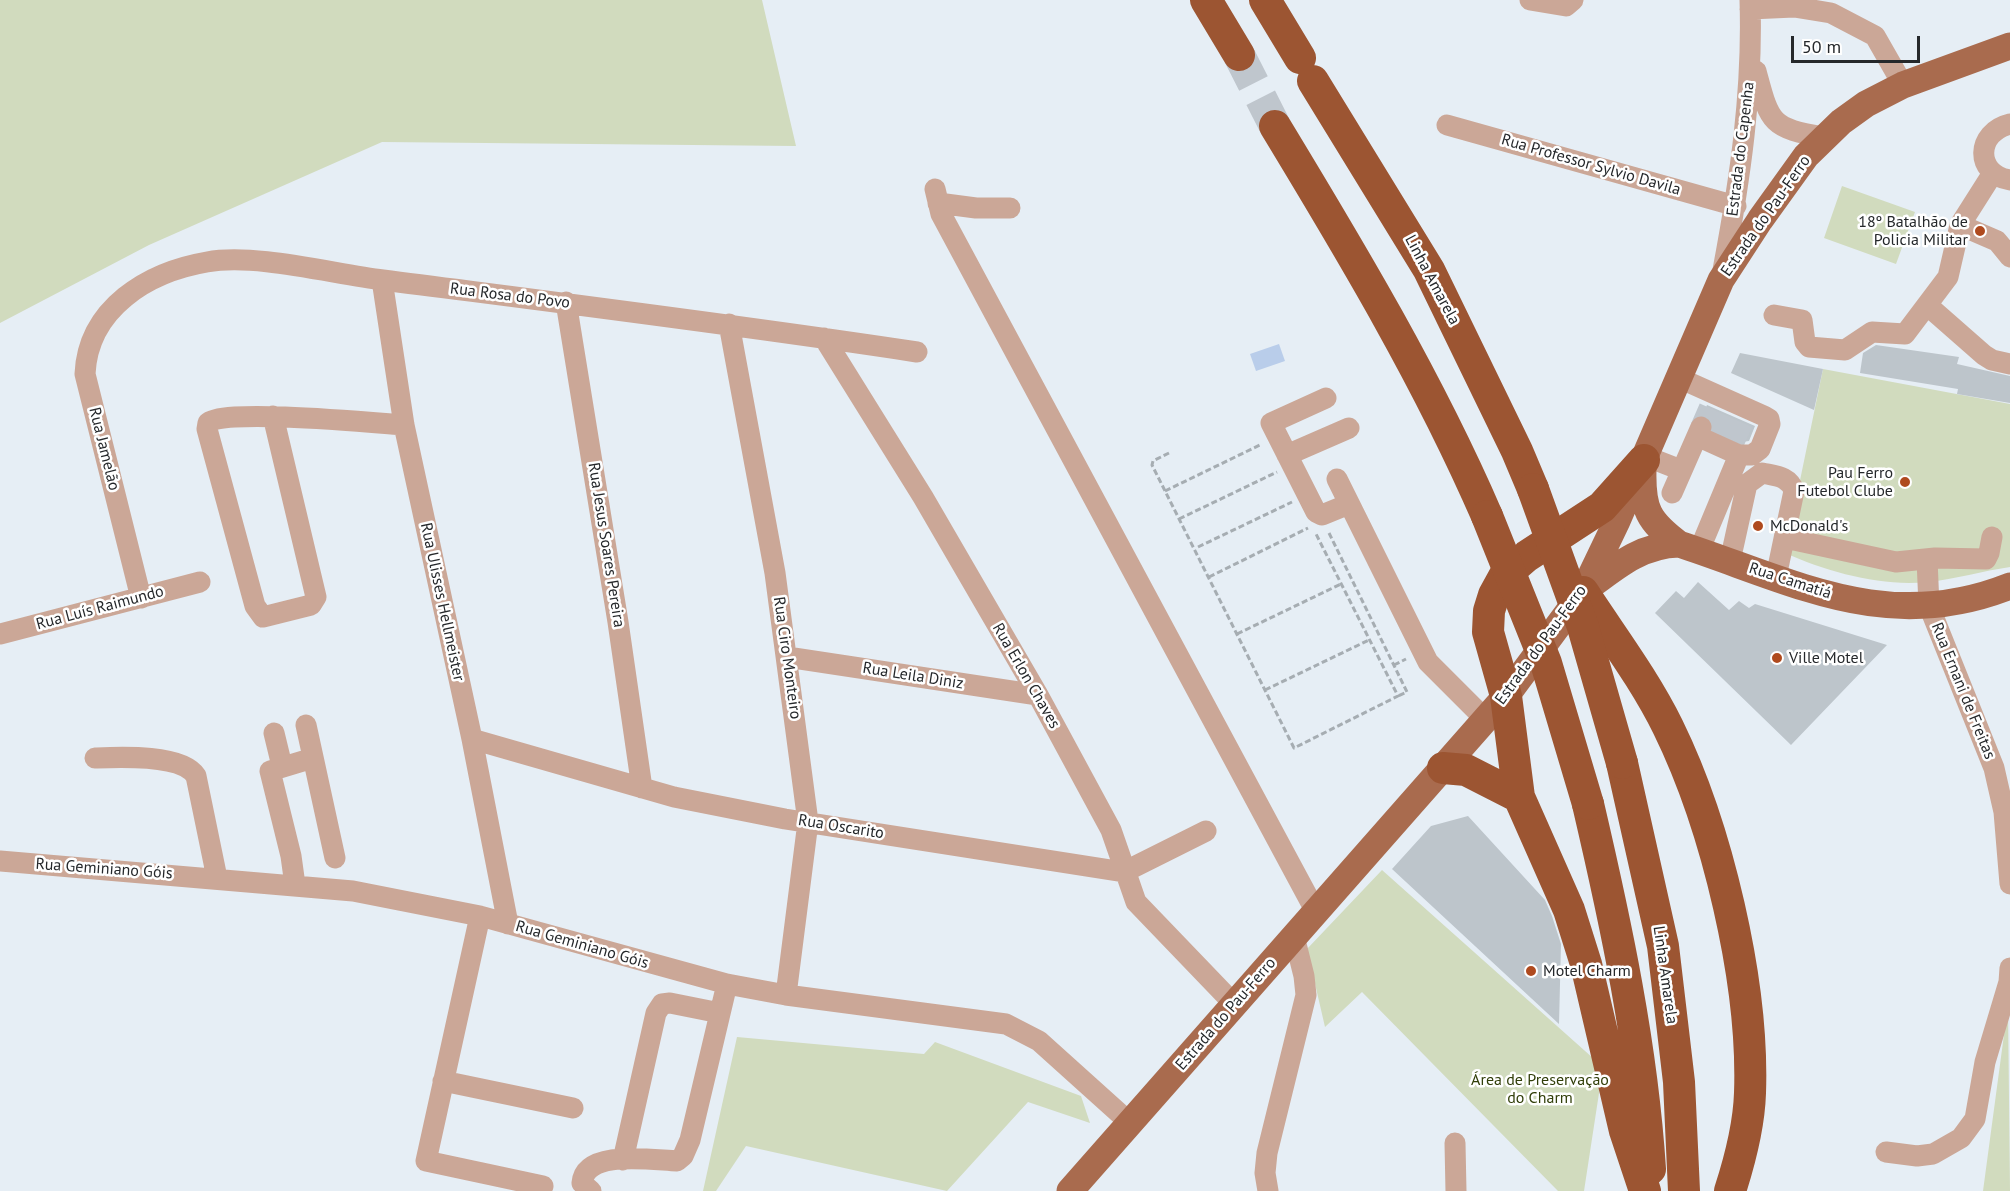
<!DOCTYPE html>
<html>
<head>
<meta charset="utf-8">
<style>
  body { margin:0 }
  #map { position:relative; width:2010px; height:1191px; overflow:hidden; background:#e6eef5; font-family:"PT Sans",sans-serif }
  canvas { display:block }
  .scale { position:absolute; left:1791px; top:36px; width:129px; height:27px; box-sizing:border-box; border:3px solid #25282b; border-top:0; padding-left:8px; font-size:18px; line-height:21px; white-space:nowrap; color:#25282b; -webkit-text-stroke:4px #fff; paint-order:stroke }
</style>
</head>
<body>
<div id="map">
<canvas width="2010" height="1191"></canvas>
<div class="scale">50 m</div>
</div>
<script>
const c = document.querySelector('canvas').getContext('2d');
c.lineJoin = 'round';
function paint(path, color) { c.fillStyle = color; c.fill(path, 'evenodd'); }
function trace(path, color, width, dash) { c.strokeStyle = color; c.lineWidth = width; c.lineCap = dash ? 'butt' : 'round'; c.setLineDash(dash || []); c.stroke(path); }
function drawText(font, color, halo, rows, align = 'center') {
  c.font = font + ' "PT Sans",sans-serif'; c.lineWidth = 5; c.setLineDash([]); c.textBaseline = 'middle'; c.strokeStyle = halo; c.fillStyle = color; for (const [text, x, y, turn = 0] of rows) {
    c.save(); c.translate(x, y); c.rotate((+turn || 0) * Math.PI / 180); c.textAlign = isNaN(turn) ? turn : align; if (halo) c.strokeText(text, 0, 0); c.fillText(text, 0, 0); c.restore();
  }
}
paint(new Path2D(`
  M0 0H762L796 146 382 142 149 245 0 323Z
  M1842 186 1915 212 1896 264 1824 238Z
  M1823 369 2010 404V567C1983 571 1955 579 1928 582 1881 587 1828 572 1785 553Z
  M1382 870 1603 1067 1584 1191H1558L1362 992 1325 1027 1307 949Z
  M2008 1005 2010 1191H1983Z
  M737 1037 924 1054 935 1042 1081 1096 1090 1123 1028 1102 947 1191 746 1146 716 1191H703Z`), '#d1dbbe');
paint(new Path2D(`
  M1279 344 1285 361 1256 371 1250 354Z`), '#b9cdea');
paint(new Path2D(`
  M1876 345 1959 357 1957 364 2010 376V403L1957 394 1958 389 1860 373 1863 353Z
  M1740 353 1823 369 1814 410 1731 373Z
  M1707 405 1755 426 1749 441 1742 442 1713 429 1712 420 1703 415Z
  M1698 582 1729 610 1739 601 1749 608 1755 604 1887 645 1791 745 1655 613 1676 591 1684 598Z
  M1468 816 1545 900 1552 916 1561 944 1559 1024 1392 869 1431 826Z`), '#bdc5cb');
trace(new Path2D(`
  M1701 427 1711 404
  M1716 434 1726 411
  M1734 442 1744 419`), '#bfc6cd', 21, [21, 10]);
trace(new Path2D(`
  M1239 55 1275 126`), '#bfc6cd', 32, [32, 16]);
trace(new Path2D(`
  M1169 453 1153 461 1152 465 1294 748 1398 696 1315 532
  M1165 491 1262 444
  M1179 519 1277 472
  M1329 533 1407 692 1398 696
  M1198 547 1292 502
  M1209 577 1308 528
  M1237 634 1341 584
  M1394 665 1406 659
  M1265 690 1369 640`), '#a6adb2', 3, [6, 3]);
trace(new Path2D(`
  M1530 0 1566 6 1573 0
  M1750 9 1794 7 1831 13 1875 36 1903 85
  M1756 71C1770 123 1770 128 1824 137
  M2010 124C1976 132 1974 174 2010 180
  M1447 125 1736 206
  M935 189 941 214 1316 912
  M938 203 976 208H1010
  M1960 225 1997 241 2010 257
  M1723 270C1740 180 1753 92 1750 0
  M382 280 404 425 472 739 508 924
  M566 302 618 622 642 788
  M1927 305 1984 355 1992 360 2010 364
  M1774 315 1802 320 1805 342 1809 347 1845 350 1872 332 1905 334 1948 277 1960 225 1993 173
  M729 324 775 573 808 822 786 995
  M824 338 923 497 1038 695 1111 830 1136 902 1234 1004
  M1679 378 1764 416 1769 419 1770 424 1760 449 1752 455H1739L1697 436
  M1326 398 1271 423 1316 512 1322 515 1349 504
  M273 416 316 597 311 605 263 617 255 606 207 429 208 423C222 408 376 423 404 425
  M1287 455 1349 428
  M1645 456 1681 470
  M1337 479 1428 662 1485 719
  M1672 493 1701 427
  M1794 540 1896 562 1935 558 1986 559 1989 553 1992 537
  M1699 551 1739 455
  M1927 559 1929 606 1994 768 2004 812 2010 884
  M1730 561 1747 484 1762 473C1776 476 1789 476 1794 491L1776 577
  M141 598 85 374C88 308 148 272 207 262 255 253 333 274 383 280 561 303 739 325 917 352
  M0 634 200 582
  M787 657 1038 695
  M306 725 335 858
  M274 733 282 766
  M472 739 674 797 785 819 1124 872 1206 831
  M95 758C120 757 182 754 196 776L217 878
  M0 861 353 891 480 916 727 984 786 995 1006 1024 1039 1041 1129 1122
  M295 885 291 856 270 771 313 758
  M480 916 426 1161 543 1186
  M443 1081 573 1108
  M1455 1143 1456 1191
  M1886 1152 1917 1156 1933 1154 1961 1138 1975 1119 1985 1062 2009 982 2010 968
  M623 1160 656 1013 662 1004 670 1003 720 1013
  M591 1191 582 1183C585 1149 651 1160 677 1161L683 1156 690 1140 727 984
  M1268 1191 1265 1173 1267 1153 1306 995 1304 976 1294 936`), '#cba797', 21);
trace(new Path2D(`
  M1643 470C1642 509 1648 521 1679 544
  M1589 587C1618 565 1642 545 1679 544 1795 582 1887 635 2010 586
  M1070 1191 1506 696 1583 592 1617 521 1721 280 1760 220 1806 156 1841 122 1866 104 1903 85 2010 46`), '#a96b4e', 27);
trace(new Path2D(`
  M1206 0 1239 55
  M1265 0 1300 58
  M1313 81 1429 270 1517 451 1533 489
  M1275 126C1352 253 1428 380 1487 516
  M1644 460 1602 507 1527 556 1505 575 1494 595 1489 611 1488 632 1506 696 1519 797 1569 910 1586 964 1625 1131 1645 1191
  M1583 592C1611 635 1645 680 1668 727 1717 827 1754 982 1750 1093 1749 1126 1740 1160 1730 1191
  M1622 763 1663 946 1679 1082 1684 1191
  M1443 768 1466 770 1519 797
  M1588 804C1616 924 1642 1045 1650 1169`), '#9c5532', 32);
trace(new Path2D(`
  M1533 489 1583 627 1622 763
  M1487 516 1546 663 1588 804`), '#9c5532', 32);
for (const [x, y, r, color] of [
  [1980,231,6,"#af4a1e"],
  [1905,482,6,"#af4a1e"],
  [1758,526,6,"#af4a1e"],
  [1777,658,6,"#af4a1e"],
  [1531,971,6,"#af4a1e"]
]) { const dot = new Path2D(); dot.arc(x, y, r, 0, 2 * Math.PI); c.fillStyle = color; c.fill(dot); trace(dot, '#fff', 2); }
drawText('16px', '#25282b', '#fff', [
  ["Estrada do Capenha",1741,149,-83],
  ["Rua Professor Sylvio Davila",1591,165,16],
  ["Estrada do Pau-Ferro",1766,216,-55],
  ["Linha Amarela",1432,280,62],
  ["Rua Rosa do Povo",510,296,7],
  ["Rua Jamelão",104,449,76],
  ["Rua Jesus Soares Pereira",606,545,81],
  ["Rua Camatiá",1790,581,18],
  ["Rua Ulisses Hellmeister",442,602,78],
  ["Rua Luís Raimundo",100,608,-15],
  ["Estrada do Pau-Ferro",1541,645,-54],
  ["Rua Ciro Monteiro",787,658,82],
  ["Rua Leila Diniz",913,676,9],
  ["Rua Erlon Chaves",1026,676,60],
  ["Rua Ernani de Freitas",1963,691,68],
  ["Rua Oscarito",841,827,9],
  ["Rua Geminiano Góis",104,869,4],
  ["Rua Geminiano Góis",582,945,16],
  ["Linha Amarela",1665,975,82],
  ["Estrada do Pau-Ferro",1226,1014,-49]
]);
drawText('16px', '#25282b', '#fff', [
  ["18º Batalhão de",1968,222,"right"],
  ["Policia Militar",1968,240,"right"],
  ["Pau Ferro",1893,473,"right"],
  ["Futebol Clube",1893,491,"right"],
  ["McDonald's",1770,526],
  ["Ville Motel",1789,658],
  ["Motel Charm",1543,971]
], 'left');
drawText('16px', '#323f0a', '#fff', [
  ["Área de Preservação",1540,1080],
  ["do Charm",1540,1098]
]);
</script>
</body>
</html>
